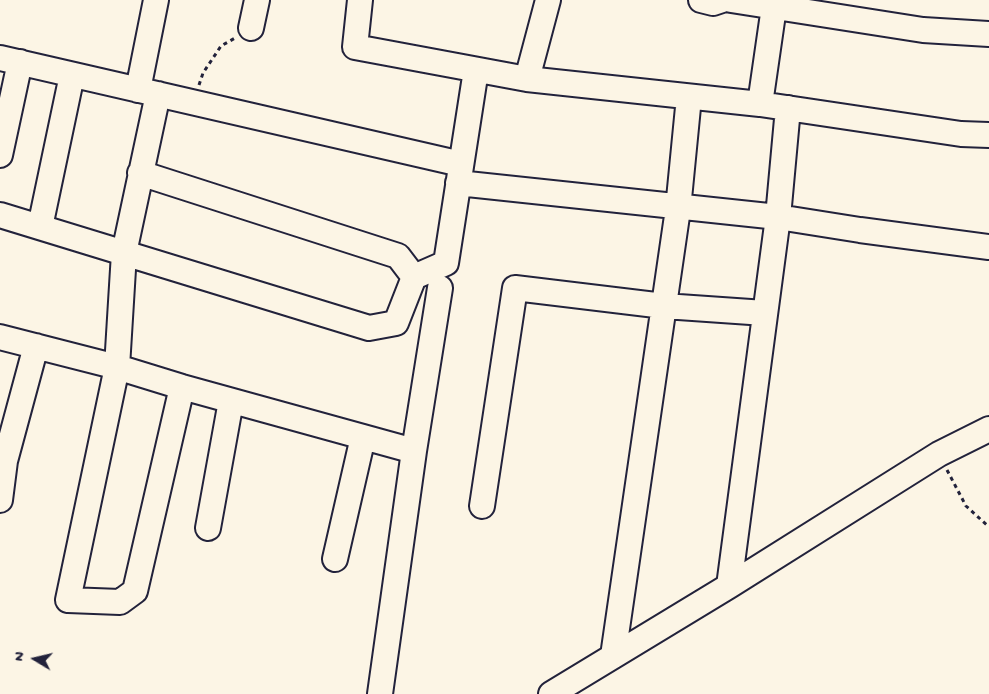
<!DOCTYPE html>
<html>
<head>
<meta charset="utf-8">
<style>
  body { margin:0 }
  #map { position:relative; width:989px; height:694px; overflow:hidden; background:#fcf5e5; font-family:"Gochi Hand",sans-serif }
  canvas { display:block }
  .north { position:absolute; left:10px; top:634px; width:50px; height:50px; -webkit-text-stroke:4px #fcf5e5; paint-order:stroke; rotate:279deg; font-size:14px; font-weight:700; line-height:20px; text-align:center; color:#22223b }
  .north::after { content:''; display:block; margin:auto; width:18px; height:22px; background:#22223b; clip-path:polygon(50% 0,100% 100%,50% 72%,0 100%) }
</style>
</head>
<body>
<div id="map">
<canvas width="989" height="694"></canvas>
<div class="north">N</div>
</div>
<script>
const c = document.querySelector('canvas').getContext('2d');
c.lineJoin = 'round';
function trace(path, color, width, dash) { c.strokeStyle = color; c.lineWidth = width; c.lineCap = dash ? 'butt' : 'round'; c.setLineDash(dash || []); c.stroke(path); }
const minor = new Path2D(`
  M360 0 355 47 527 79 760 104 961 134 989 135
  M701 0 713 3 722 0
  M731 0 923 30 989 34
  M251 28 257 0
  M0 58 461 164
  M527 79 548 0
  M138 90 156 0
  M158 94 124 253 117 367 68 600 120 602 135 591 182 387
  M760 104 775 0
  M0 155 20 62
  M140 173 398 256 414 277
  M458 183 778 217 860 230 989 247
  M0 215 369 328 396 323 414 277 446 263 476 70
  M40 227 72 75
  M0 337 117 367 182 387 414 451
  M0 500 5 461 36 346
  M482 506 515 288 664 306 765 313
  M208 528 231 401
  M335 559 363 437
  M729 586 778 217 788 108
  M613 656 678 209 689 97
  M380 694 414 451 440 288
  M551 694 729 586 939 454 989 429`);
trace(minor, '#22223b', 28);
trace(new Path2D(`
  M199 85 203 73 221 46 235 38
  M947 470 966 506 989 527`), '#22223b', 3, [4, 4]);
trace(minor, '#fcf5e5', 24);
</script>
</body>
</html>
